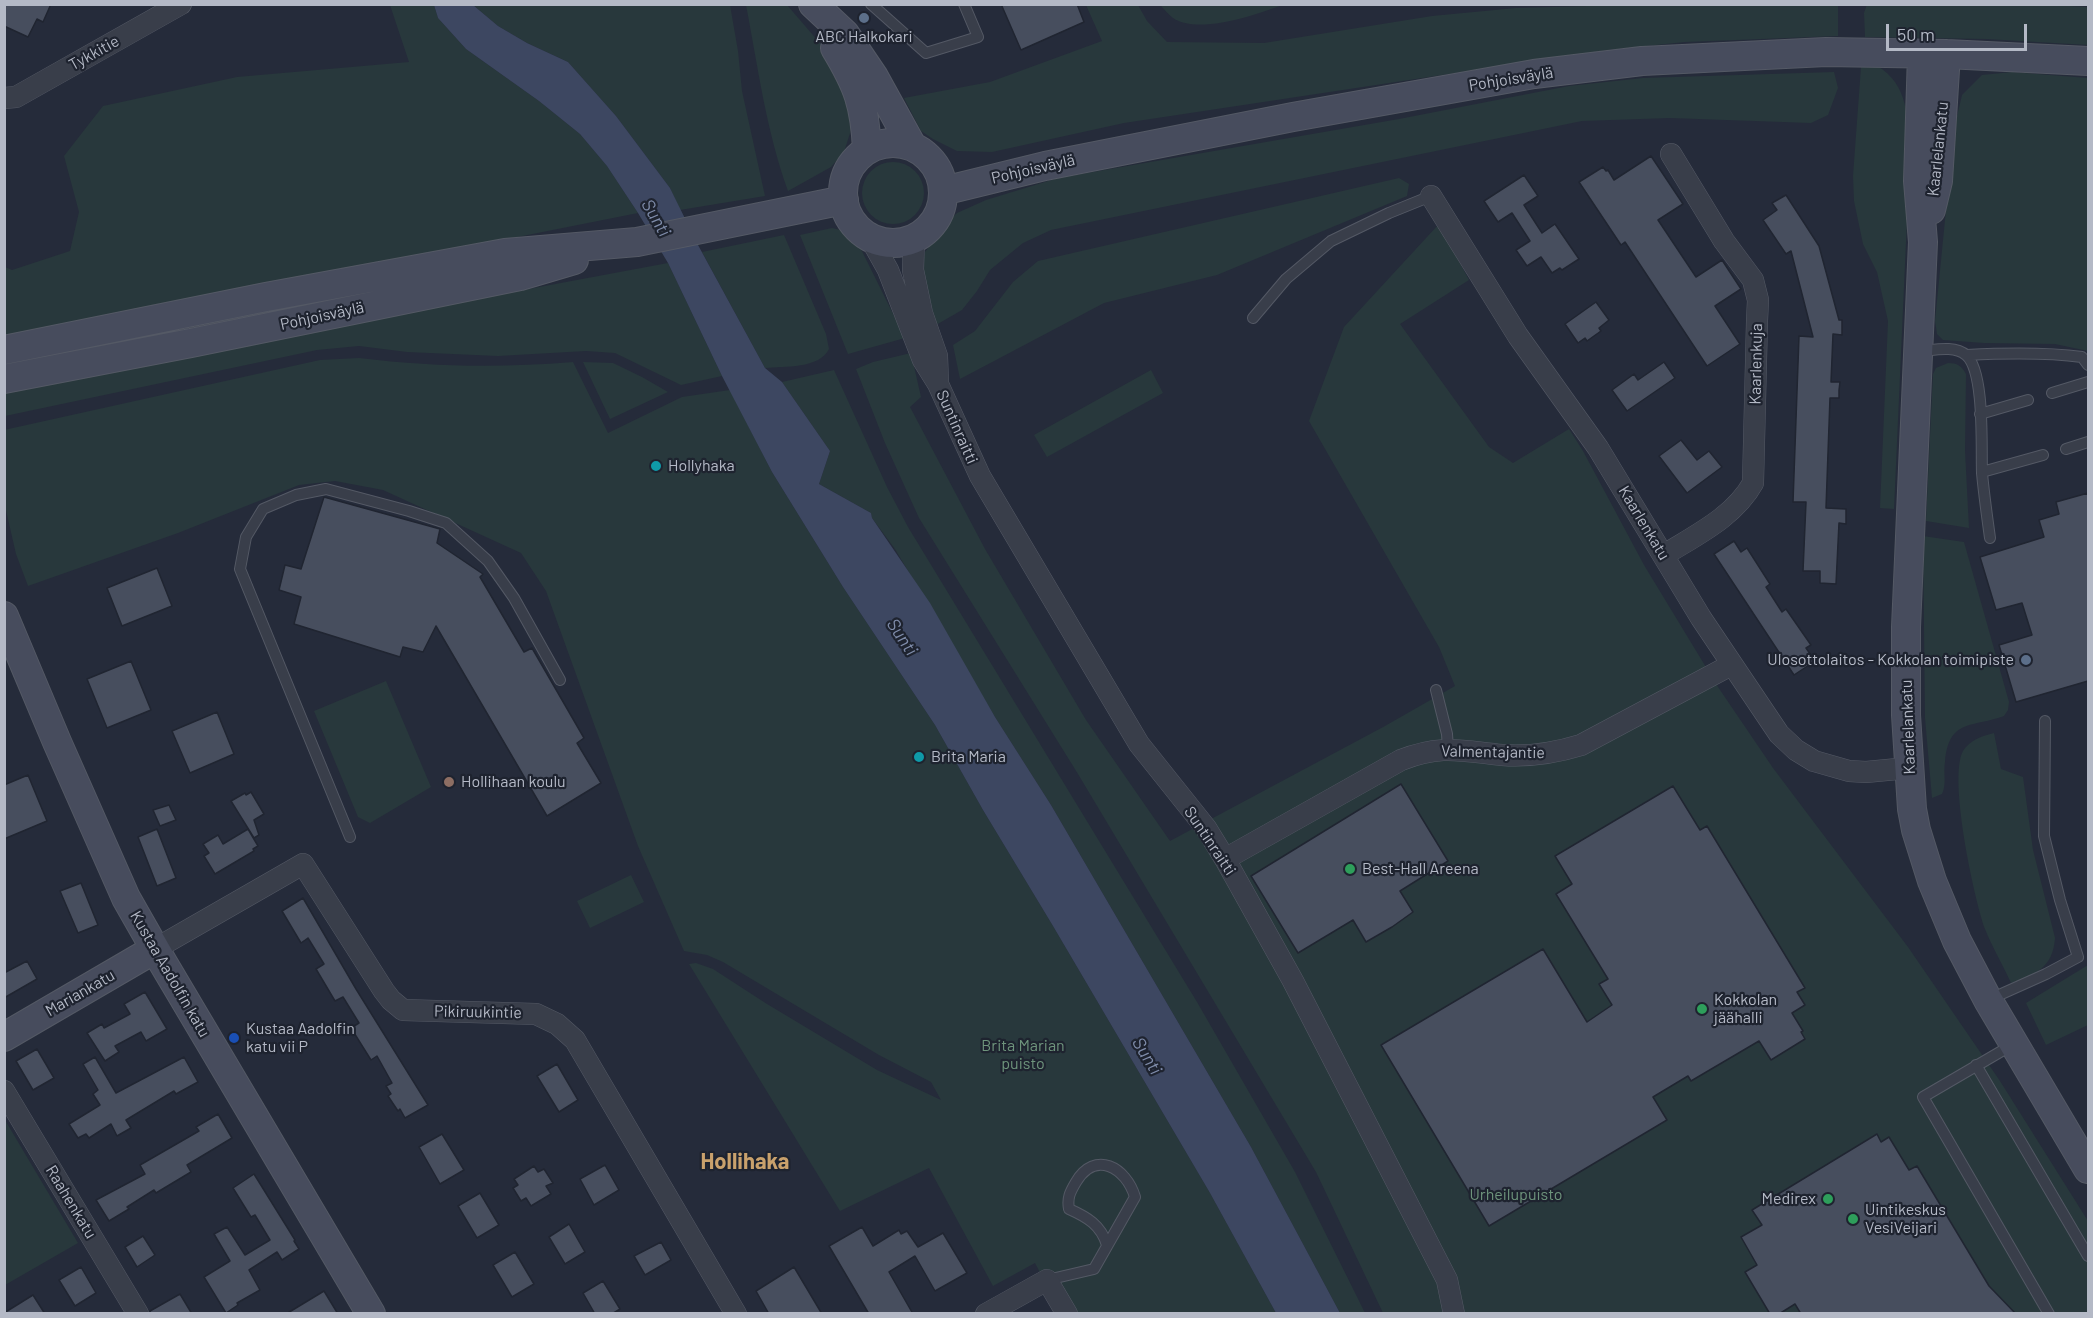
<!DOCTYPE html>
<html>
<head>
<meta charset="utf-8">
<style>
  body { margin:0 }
  #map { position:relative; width:2093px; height:1318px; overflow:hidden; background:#252b3a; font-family:Barlow,sans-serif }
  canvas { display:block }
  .frame { position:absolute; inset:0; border:6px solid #b4b9c6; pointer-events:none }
  .scale { position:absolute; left:1886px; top:24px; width:141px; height:27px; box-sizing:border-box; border:3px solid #b4b9c6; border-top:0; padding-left:8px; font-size:18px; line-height:21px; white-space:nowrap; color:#b4b9c6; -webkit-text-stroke:4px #1e232f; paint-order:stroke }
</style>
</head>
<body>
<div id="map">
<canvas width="2093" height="1318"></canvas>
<div class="frame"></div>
<div class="scale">50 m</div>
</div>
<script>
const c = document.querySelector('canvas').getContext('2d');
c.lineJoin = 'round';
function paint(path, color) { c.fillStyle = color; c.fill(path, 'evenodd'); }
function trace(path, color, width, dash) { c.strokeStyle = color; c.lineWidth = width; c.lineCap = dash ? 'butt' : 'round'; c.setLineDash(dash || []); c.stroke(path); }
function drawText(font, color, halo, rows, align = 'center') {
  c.font = font + ' Barlow,sans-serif'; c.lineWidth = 4.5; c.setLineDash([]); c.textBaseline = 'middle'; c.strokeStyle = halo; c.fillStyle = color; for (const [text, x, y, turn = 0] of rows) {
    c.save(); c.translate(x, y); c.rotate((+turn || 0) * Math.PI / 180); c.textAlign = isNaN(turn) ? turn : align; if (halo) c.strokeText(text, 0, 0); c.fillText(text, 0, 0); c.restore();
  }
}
paint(new Path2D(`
  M1659 4 1838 5V36L1685 42 1608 50 1124 123 992 152 957 151 933 139 921 131 904 98 990 82 1102 41 1086 5H1138L1147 21 1167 42 1264 43 1432 16 1516 8Z
  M1867 4H2033L2088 7V45L1986 39 1865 37 1864 13Z
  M390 5H434L438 18 466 49 539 101 580 134 607 166 638 213 5 339V267L12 270 70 251 79 212 64 156 103 106 237 77 409 62Z
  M473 5H730L738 51 742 91 765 196 680 210 670 188 616 116 568 62 527 43 498 26Z
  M746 5H787L831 56 844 91 852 127 844 152 831 167 788 191C766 130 758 67 746 5Z
  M1160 5H1282C1256 15 1198 35 1173 18 1169 15 1164 9 1160 5Z
  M1877 66C1909 84 1908 120 1910 153L1894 509 1880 508 1888 321 1877 272 1863 244 1854 201 1853 176 1861 67Z
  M1834 72 1838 88 1828 115 1811 123 1670 118 1582 121 1051 230 1023 243 990 270 977 291 962 310 936 325 922 267 925 252 948 221 957 213 986 200 1058 178 1399 119 1569 86 1643 78Z
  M2012 72 2088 78V351L2055 344 1984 343 1943 340 1937 334 1935 321 1954 129 1962 95 1982 75Z
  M862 193a31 31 0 1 1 62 0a31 31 0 1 1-62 0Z
  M1399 178 1409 184 1407 196 1217 275 1104 303 960 379 953 345 975 331 1013 282 1038 261Z
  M1439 224 1469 280 1400 324 1489 447 1513 463 1569 429 1583 451 1644 565 1718 687 1773 768 1908 947 2000 1081 2088 1221V1313H1383L1316 1172 1078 774 919 518 885 443 856 369 873 362 911 353 921 397 910 407 985 549 1086 720 1170 841 1385 726 1455 686 1439 647 1309 421 1344 327Z
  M832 228 841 230 855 237 905 338 848 354 800 235Z
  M784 235 826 334 829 349C819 369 785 366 765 368L702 252Z
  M668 263 722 376 681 385 615 353 586 351 498 356 407 352 359 346 317 350 5 416 4 392 309 330Z
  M359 358C433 367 499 368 573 362L608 433 682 397 730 390 772 472 843 587 935 725 983 810 1053 926 1210 1193 1276 1313H1061L1035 1263 993 1286 929 1168 840 1211 689 964 696 963 713 969 767 1004 877 1070 941 1100 931 1082 879 1055 723 962 707 955 684 951 638 846 546 591 521 553 383 490 335 481 299 485 178 533 28 586 16 554 5 506 4 430 320 360Z
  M583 362 613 363 642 377 668 392 610 419Z
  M1948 363C1957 363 1962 366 1966 374L1965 451 1969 528 1926 521 1933 374 1936 368Z
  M834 370 887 487 908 527 1197 1002 1295 1172 1365 1313H1340L1251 1147 1051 805 995 717 895 549 872 518 871 513 819 484 830 451 782 382Z
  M1151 370 1163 393 1047 457 1034 435Z
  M1923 536 1964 542 2009 702 2008 710 2004 716C1972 728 1949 718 1945 762 1943 773 1947 784 1942 794L1932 798 1925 718Z
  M386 681 431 787 370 823 358 817 314 711Z
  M1994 733 2001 769 2023 777 2033 850 2055 938C2053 967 2036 975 2011 983 2003 965 1992 947 1985 929 1974 898 1948 778 1963 751 1970 740 1982 736 1994 733Z
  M631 875 644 902 590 928 577 901Z
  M2088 965V1025L2046 1045 2026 1003Z
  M5 1120 78 1243 5 1285H4Z`), '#28383c');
paint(new Path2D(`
  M434 5H473L498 26 527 43 568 62 616 116 670 188 698 245 765 368 782 382 830 451 819 484 871 513 872 518 930 603 995 717 1051 805 1251 1147 1340 1313H1276L1210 1193 1053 926 983 810 935 725 843 587 772 472 722 376 668 263 638 213 607 166 580 134 539 101 466 49 438 18Z`), '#3d4761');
const building = new Path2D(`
  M4 4H51L43 22 37 19 28 37 4 26Z
  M1001 4H1077L1084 22 1021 50Z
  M1651 156 1683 204 1658 220 1696 277 1722 260 1741 289 1715 306 1740 344 1707 366 1625 242 1621 245 1579 182 1603 167 1606 171 1608 170 1614 180Z
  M1524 175 1538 196 1524 205 1542 233 1555 224 1579 259 1562 270 1560 268 1552 273 1541 257 1527 266 1516 250 1530 241 1512 213 1498 222 1484 201Z
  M1786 195 1819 246 1839 320H1842V335L1833 334 1831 382H1840L1839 390V398H1830L1826 508 1846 509V524L1839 523 1836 584 1820 583V571H1803L1806 502H1793L1799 336 1813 337 1791 251 1786 254 1763 220 1777 210 1772 203Z
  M1596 302 1609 320 1599 328 1601 331 1587 341 1585 338 1578 343 1565 324Z
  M1664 362 1675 378 1627 411 1612 390 1634 374 1638 380Z
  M1681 440 1697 460 1709 451 1722 467 1687 493 1659 456Z
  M2088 493V681L2016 702 1999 645 2032 635 2022 603 1996 610 1980 557 2044 537 2039 520 2059 514 2056 502Z
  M324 497 440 529 437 543 483 574 480 577 524 652 532 648 584 738 577 743 601 783 547 816 436 626 423 652 403 647 400 657 294 624 301 597 279 590 285 565 301 569Z
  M1734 541 1741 552 1747 548 1770 584 1766 587 1782 612 1786 609 1811 645 1806 648 1815 661 1794 675 1714 554Z
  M157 568 172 606 122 626 107 588Z
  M131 661 151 710 107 728 87 679Z
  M217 712 234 754 190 773 172 731Z
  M28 775 47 821 4 839V785Z
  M1401 784 1448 861 1400 891 1413 912 1392 927 1366 942 1353 920 1298 953 1251 876Z
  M1673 786 1700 830 1707 826 1805 988 1797 992 1805 1005 1792 1013 1803 1031 1801 1032 1805 1039 1771 1060 1759 1041 1691 1081 1688 1076 1653 1097 1667 1120 1489 1226 1381 1045 1543 949 1587 1022 1612 1005 1599 984 1608 979 1556 894 1572 884 1555 856Z
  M251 792 264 814 254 820 259 835 254 838 231 801 245 793 246 795Z
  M169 805 176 820 160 826 153 810Z
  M157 829 176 878 157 886 138 837Z
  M248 829 258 846 253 849 254 851 215 874 204 856 209 853 203 844 218 835 223 844Z
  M81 883 98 925 78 933 60 891Z
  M303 898 356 989 428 1105 405 1118 400 1109 398 1111 388 1096 391 1094 386 1086 392 1083 377 1056 371 1060 351 1028 359 1023 343 997 335 1001 316 969 324 964 308 938 301 943 282 911Z
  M27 961 37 979 4 998V973Z
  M145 992 167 1029 146 1041 141 1032 115 1046 119 1052 105 1061 87 1033 102 1024 104 1028 130 1014 124 1004Z
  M37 1049 54 1078 33 1090 16 1061Z
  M95 1057 116 1093 184 1057 198 1082 176 1094 174 1091 126 1120 131 1128 117 1136 111 1124 89 1138 86 1134 78 1138 69 1124 100 1105 93 1094 98 1090 83 1064Z
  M557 1064 578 1100 559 1112 537 1076Z
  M218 1114 232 1138 187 1165 191 1172 156 1193 154 1190 127 1207 129 1209 109 1221 96 1200 145 1174 140 1165 199 1131 196 1127Z
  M442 1134 464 1170 440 1184 419 1147Z
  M1877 1134 1881 1142 1889 1137 1909 1170 1917 1166 1989 1286 2016 1314H1801L1795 1304 1779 1314H1770L1745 1272 1757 1265 1741 1237 1762 1225 1752 1210Z
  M605 1165 619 1190 594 1205 580 1179Z
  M534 1166 538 1172 544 1169 553 1183 546 1186 551 1194 531 1206 526 1198 521 1201 513 1188 518 1185 514 1179Z
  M254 1174 295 1240 294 1241 299 1249 282 1260 277 1252 249 1270 260 1290 237 1303 238 1305 226 1313 204 1277 230 1261 214 1234 227 1227 245 1255 270 1240 255 1215 251 1217 233 1188Z
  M480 1193 499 1225 477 1238 458 1206Z
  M569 1224 585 1252 565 1264 549 1237Z
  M862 1227 873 1246 899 1230 901 1234 907 1231 918 1247 943 1233 967 1273 935 1291 915 1256 889 1272 913 1314H869L829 1246Z
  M143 1236 155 1255 137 1267 125 1247Z
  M661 1242 671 1260 645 1275 634 1256Z
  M515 1252 534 1284 512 1297 493 1265Z
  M81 1267 96 1293 75 1306 59 1280Z
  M794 1267 822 1314H769L756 1291Z
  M603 1281 620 1309 612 1314H595L583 1293Z
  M324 1291 338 1314H286Z
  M180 1294 192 1314H151L150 1311Z
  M33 1295 45 1314H4V1313Z`);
paint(building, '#474e5e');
trace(building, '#202531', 1.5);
const lane = new Path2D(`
  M871 4 926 53 978 37 964 4
  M1253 318 1286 279 1331 241 1389 213 1431 196
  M1921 351C1934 350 1955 345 1966 355 1985 371 1981 447 1982 473 1984 495 1987 516 1990 538
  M1967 355C2006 353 2044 352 2082 357L2088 365
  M2052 393 2088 382
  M1980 414 2028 400
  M2066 449 2088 442
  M1982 472 2043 455
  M1436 690 1447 734 1448 749
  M350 837 240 569 246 537 263 509 296 495 326 489 409 511 446 523 488 561 514 598 560 680
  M1988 1000 2046 974 2078 957 2060 900 2044 836 2045 721
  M2012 1045 1923 1097 2049 1314
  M1976 1065 2088 1256
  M1047 1280 1094 1269 1135 1197C1126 1167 1095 1150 1076 1182 1070 1192 1067 1198 1069 1209 1087 1217 1101 1225 1107 1245`);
const street = new Path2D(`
  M4 98 16 97 181 4
  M1431 196 1518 336 1598 448 1701 618 1779 734 1796 750 1814 761 1849 771 1866 772 1908 768
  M869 236 888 270 923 360 938 384 980 476 1139 744 1206 828 1225 859 1293 981 1447 1280 1454 1314
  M914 238 913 270 922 313 937 356 938 383
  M1664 555C1696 535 1734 517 1753 483L1757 321 1758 300 1753 280 1724 241 1671 154
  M1225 859 1401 760C1442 744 1461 751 1502 755 1529 757 1555 753 1581 745L1731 665
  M155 949 303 864 384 991 391 1000 403 1010 536 1014 557 1024 575 1040 736 1314
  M4 1091 138 1314
  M986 1314 1047 1280 1067 1314`);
const secondary = new Path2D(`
  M813 4 845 34 874 77 912 146
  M835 48C858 86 865 105 867 150
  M1922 54 1918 181 1923 242 1906 627V715L1912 809 1916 830 1932 881 1957 941 1988 1000 2088 1169
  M843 193a50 50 0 1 1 100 0a50 50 0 1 1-100 0Z
  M943 191 1045 166 1293 117 1534 74 1642 61 1826 52 1946 54 2088 61
  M1931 210 1938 181 1946 54
  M4 350 266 297 505 253 637 242 844 200
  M4 379 191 343 520 276 574 260
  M4 616 57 742 126 898 163 963 371 1314
  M4 1037 155 949`);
trace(lane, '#545965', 12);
trace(street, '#545965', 22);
trace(secondary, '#545965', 30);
trace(lane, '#393e4a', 10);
trace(street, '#393e4a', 21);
trace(secondary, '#474c5d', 28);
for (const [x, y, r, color] of [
  [864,18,6,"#5c6f8a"],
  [656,466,6,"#0f9aa8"],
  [2026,660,6,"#5c6f8a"],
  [919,757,6,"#0f9aa8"],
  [449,782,6,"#8d6e63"],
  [1350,869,6,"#2e9e5b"],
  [1702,1009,6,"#2e9e5b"],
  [234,1038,6,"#1a4fb4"],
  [1828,1199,6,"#2e9e5b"],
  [1853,1219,6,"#2e9e5b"]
]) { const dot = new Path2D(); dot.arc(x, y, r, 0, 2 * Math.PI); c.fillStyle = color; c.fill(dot); trace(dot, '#1e232f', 2); }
drawText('16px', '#b4b9c6', '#1e232f', [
  ["ABC Halkokari",864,37,"center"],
  ["Hollyhaka",668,466],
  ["Ulosottolaitos - Kokkolan toimipiste",2014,660,"right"],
  ["Brita Maria",931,757],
  ["Hollihaan koulu",461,782],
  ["Best‑Hall Areena",1362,869],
  ["Kokkolan",1714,1000],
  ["jäähalli",1714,1018],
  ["Kustaa Aadolfin",246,1029],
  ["katu vii P",246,1047],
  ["Medirex",1816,1199,"right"],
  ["Uintikeskus",1865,1210],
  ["VesiVeijari",1865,1228]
], 'left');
drawText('16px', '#b4b9c6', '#1e232f', [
  ["Tykkitie",94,53,-29],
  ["Pohjoisväylä",1511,79,-9],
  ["Kaarlelankatu",1938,149,-84],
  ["Pohjoisväylä",1033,169,-13],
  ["Pohjoisväylä",322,316,-12],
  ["Kaarlenkuja",1756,364,-89],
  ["Suntinraitti",957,427,66],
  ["Kaarlenkatu",1644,523,59],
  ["Kaarlelankatu",1908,727,-92],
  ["Valmentajantie",1493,752,1],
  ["Suntinraitti",1210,841,56],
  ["Kustaa Aadolfin katu",170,974,60],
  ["Mariankatu",80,993,-30],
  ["Pikiruukintie",478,1012,1],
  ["Raahenkatu",71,1202,59]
]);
drawText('16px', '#6e947c', '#1e232f', [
  ["Brita Marian",1023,1046],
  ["puisto",1023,1064],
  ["Urheilupuisto",1516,1195]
]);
drawText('italic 18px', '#7f8caa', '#1e232f', [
  ["Sunti",656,218,60],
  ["Sunti",902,637,56],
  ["Sunti",1147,1056,59]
]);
drawText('bold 22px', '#c9a16c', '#1e232f', [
  ["Hollihaka",745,1162]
]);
</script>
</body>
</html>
